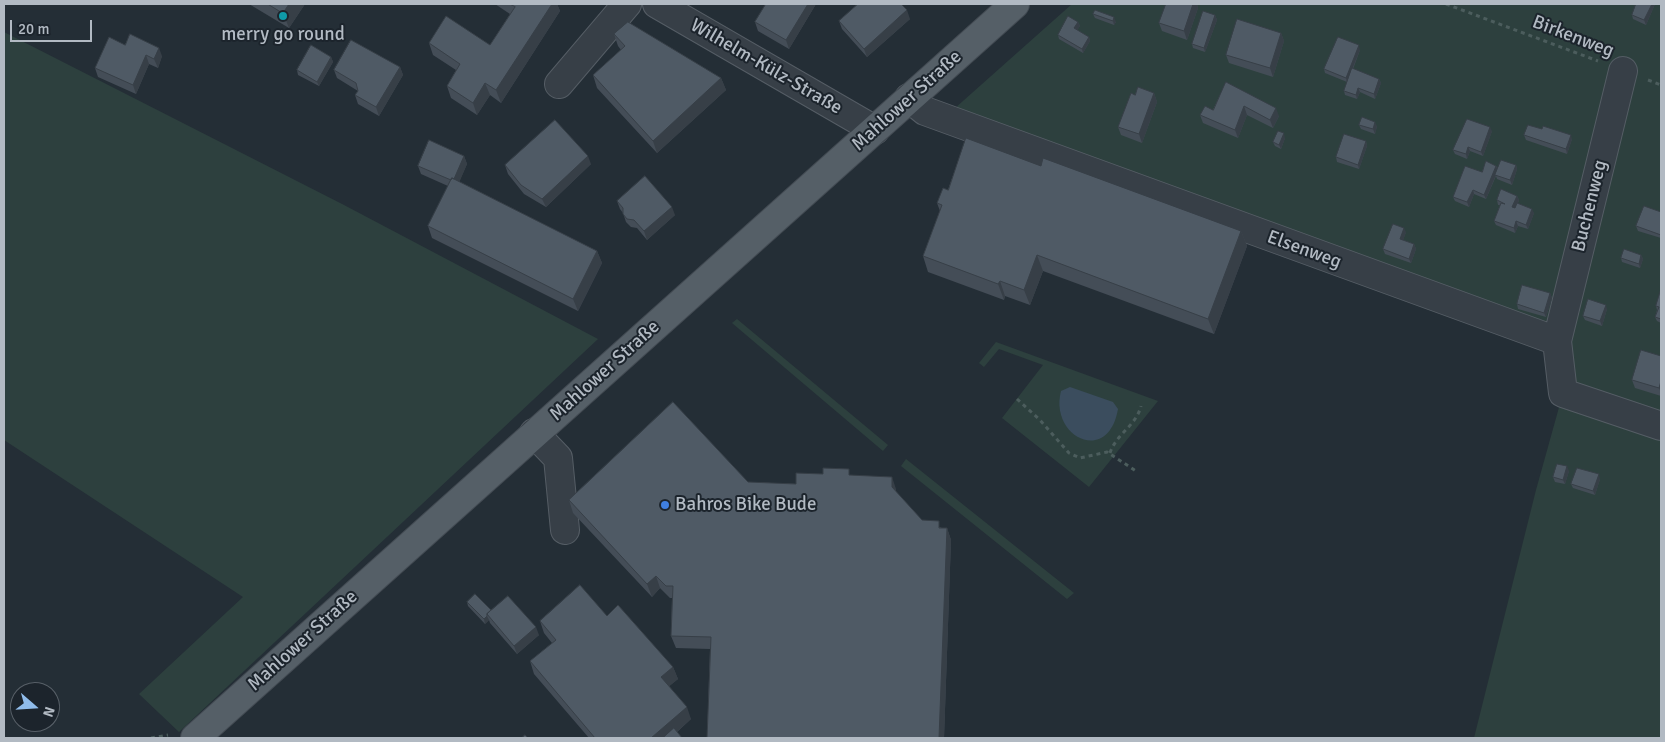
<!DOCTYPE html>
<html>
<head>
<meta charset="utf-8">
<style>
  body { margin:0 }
  #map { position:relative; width:1665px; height:742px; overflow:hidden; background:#242e36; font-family:Signika,sans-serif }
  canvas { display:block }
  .frame { position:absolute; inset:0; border:5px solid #b2bac3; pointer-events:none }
  .north { position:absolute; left:10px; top:682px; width:50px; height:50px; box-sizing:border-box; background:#1c242c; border:1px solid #586068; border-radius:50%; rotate:109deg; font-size:14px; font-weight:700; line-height:20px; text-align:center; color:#b2bac3 }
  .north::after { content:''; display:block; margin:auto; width:18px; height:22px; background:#90bceb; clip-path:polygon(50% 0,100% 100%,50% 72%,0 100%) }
  .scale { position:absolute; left:10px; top:20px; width:82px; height:22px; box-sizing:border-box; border:2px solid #b2bac3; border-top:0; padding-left:6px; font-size:15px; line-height:18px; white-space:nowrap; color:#b2bac3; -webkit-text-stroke:4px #1c242c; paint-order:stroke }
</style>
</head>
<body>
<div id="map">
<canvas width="1665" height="742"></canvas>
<div class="frame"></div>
<div class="north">N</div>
<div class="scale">20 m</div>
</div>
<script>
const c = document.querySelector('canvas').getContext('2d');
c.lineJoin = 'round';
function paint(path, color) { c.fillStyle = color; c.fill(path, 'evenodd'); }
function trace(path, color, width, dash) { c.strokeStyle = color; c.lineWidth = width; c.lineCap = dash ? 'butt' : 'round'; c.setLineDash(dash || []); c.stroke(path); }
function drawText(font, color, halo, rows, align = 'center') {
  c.font = font + ' Signika,sans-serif'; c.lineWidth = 4; c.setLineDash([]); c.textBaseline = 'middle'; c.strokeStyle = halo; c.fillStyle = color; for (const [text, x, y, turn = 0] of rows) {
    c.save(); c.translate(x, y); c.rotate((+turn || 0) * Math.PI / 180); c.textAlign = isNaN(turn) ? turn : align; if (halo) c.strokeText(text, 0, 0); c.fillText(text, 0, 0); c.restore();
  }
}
paint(new Path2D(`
  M1072 4H1661V738H1474L1536 490 1563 393 1557 341 936 125Z
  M4 32 344 205 598 339 179 732 139 694 243 597 4 440Z
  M737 319 888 445 883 451 732 323Z
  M996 342 1158 401 1089 487 1002 418 1043 365 999 349 984 367 979 363Z
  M906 459 1074 593 1067 599 901 466Z`), '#2d403e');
paint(new Path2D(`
  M1070 387 1113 402 1118 409C1108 466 1049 437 1061 391Z`), '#3b4d5e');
const minor = new Path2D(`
  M657 4 875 130
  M559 84 627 4
  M909 98 925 111 1557 341 1563 393 1661 426
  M1557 341 1623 71
  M534 433 558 458 565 530`);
const major = new Path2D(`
  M195 738 1015 4`);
trace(minor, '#555d65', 30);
trace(major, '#434b53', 30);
trace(new Path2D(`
  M1446 4 1598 61
  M1648 80 1661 85
  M1017 399 1040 420 1069 453 1080 458 1107 452 1136 471
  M1110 453C1116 434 1136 426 1141 406
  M151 738 168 735`), '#4c5d5d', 3, [4, 4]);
trace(minor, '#373f47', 28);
trace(major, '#555f67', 28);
paint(new Path2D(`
  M249 4H305L289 28Z
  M495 4H557L560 11 501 103 490 95 477 115 451 98 447 86 456 70 433 55 429 43 490 45 510 14Z
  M766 4H816L789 49 758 31 755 22Z
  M1166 4H1197L1198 8 1187 40 1162 31 1159 23Z
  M1655 4 1646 25 1633 19 1632 15Z
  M1093 14 1116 22 1114 25 1095 18Z
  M1215 15 1217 20 1205 52 1193 48 1192 44Z
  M910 19 867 57 842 29 839 21Z
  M1078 22 1080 26 1077 30 1089 37 1090 41 1083 53 1059 39 1058 35Z
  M1281 33 1284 41 1273 77 1229 63 1226 55Z
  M614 34 721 78 726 90 657 153 597 88 593 75 621 50 618 46Z
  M125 45 162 56 158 68 149 64 136 94 98 77 95 68Z
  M1360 50 1353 69 1379 79 1381 83 1375 99 1360 92 1357 99 1345 95 1344 91 1347 82 1325 73 1324 69Z
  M331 57 333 62 319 86 298 75 297 70Z
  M400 67 403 75 379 116 358 104 355 95 358 91 337 78 334 70Z
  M1226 82 1279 116 1273 128 1247 115 1238 138 1203 123 1200 115 1213 110Z
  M1154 93 1157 102 1142 143 1121 135 1118 127 1135 95Z
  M1359 125 1377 126 1375 134 1361 129Z
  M1492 131 1483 156 1470 151 1467 159 1455 154 1453 150Z
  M1524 135 1572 139 1567 154 1526 140Z
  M1285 138 1281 149 1275 146 1273 142Z
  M1366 141 1367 146 1359 169 1337 162 1336 157Z
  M464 156 467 164 459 182 597 251 602 263 578 311 432 238 428 226 448 186 421 174 418 166Z
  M591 164 546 207 524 194 508 174 505 165Z
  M1516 165 1517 169 1512 185 1497 179 1496 176 1486 199 1474 194 1469 207 1455 201 1453 197 1482 172 1496 166 1498 168Z
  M1041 166 1241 231 1247 246 1214 334 1043 271 1030 305 1005 296 1004 300 928 272 923 256 940 211 937 203 948 190Z
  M1517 196 1519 200 1518 203 1534 213 1528 229 1518 226 1515 233 1496 225 1494 221 1500 205H1498L1497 200Z
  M617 201 675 215 647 240 637 228 631 227 626 222 623 213 620 209Z
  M1661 212V238L1638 231 1636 226Z
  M1406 232 1403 240 1414 244 1416 249 1411 263 1385 254 1383 249Z
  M1641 255 1643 259 1640 268 1622 262 1621 258Z
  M1661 289V323L1657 321 1655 317 1657 310 1656 306Z
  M1550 293 1552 298 1546 317 1518 309 1517 304Z
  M1607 309 1602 326 1585 320 1583 316Z
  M1661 356V396L1635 388 1632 380Z
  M1569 471 1565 484 1555 482 1553 477Z
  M851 475 896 489V492L922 520 942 528H947L951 540 944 738H707L710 649 676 648 671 636 672 598H670L660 588 652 597 573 513 569 500 748 482 796 484Z
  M1600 479 1595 495 1573 488 1571 484Z
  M467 602 491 610 539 635 517 654 490 623 489 620 485 624 468 606Z
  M607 616 673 667 678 679 669 686 691 719 677 732 682 738H589L534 674 530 661 552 643 544 633 540 621Z`), '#444d57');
paint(new Path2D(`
  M289 4H305L289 28 283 13Z
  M552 4H557L560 11 501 103 496 90Z
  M808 4H816L789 49 786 40Z
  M1193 4H1197L1198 8 1187 40 1184 31Z
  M1652 4H1655L1646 25 1644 20Z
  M907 10 910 19 867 57 864 49Z
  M1215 15 1217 20 1205 52 1204 48Z
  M1114 17 1116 22 1114 25 1113 21Z
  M1078 22 1080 26 1076 32 1074 28Z
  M1281 33 1284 41 1273 77 1270 68Z
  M1089 37 1090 41 1083 53 1082 49Z
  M1359 45 1360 50 1347 82 1346 78Z
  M159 48 162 56 158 68 154 59Z
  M146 55 149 64 136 94 133 85Z
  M331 57 333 62 319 86 317 82Z
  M400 67 403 75 379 116 376 107Z
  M721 78 726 90 657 153 653 141Z
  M1379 79 1381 83 1375 99 1374 94Z
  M485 83 490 95 477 115 473 103Z
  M1358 88 1360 92 1357 99 1356 95Z
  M1154 93 1157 102 1142 143 1139 134Z
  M1244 106 1247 115 1238 138 1235 130Z
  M1276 108 1279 116 1273 128 1270 120Z
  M1375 122 1377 126 1375 134 1373 129Z
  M1490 127 1492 131 1483 156 1481 152Z
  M1284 133 1285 138 1281 149 1279 145Z
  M1571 135 1572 139 1567 154 1566 149Z
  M1366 141 1367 146 1359 169 1358 165Z
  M1468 147 1470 151 1467 159 1466 154Z
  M464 156 467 164 456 190 452 181Z
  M588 156 591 164 546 207 542 199Z
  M1516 165 1517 169 1512 185 1510 180Z
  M1496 166 1498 170 1486 199 1484 195Z
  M1473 190 1474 194 1469 207 1467 202Z
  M1517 196 1519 200 1514 212 1512 207Z
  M672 207 675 215 647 240 644 231Z
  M1532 209 1534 213 1528 229 1526 225Z
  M1516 221 1518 226 1515 233 1514 228Z
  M1404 228 1406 232 1402 244 1400 239Z
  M1241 231 1247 246 1214 334 1208 319Z
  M1414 244 1416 249 1411 263 1409 259Z
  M597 251 602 263 578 311 573 299Z
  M1037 255 1043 271 1030 305 1024 290Z
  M1641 255 1643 259 1640 268 1639 264Z
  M1000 281 1005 296 1004 300 998 284Z
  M1550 293 1552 298 1546 317 1544 313Z
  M1606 305 1607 309 1602 326 1600 321Z
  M1661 381V393L1659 388Z
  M1567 466 1569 471 1565 484 1563 480Z
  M1599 474 1600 479 1595 495 1593 491Z
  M892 477 896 489V499L892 487Z
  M947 528 951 540 944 738H939Z
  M656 576 660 588 652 597 647 584Z
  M487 616 489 620 485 624 484 619Z
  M536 627 539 635 517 654 514 646Z
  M673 667 678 679 666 689 661 677Z
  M687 707 691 719 670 738H651Z`), '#373f47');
const building = new Path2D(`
  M268 4H289L283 13Z
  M510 4H552L496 90 485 83 473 103 447 86 460 64 429 43 446 16 490 45 515 7Z
  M766 4H808L786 40 755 22Z
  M858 4H901L907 10 864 49 839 21Z
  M1166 4H1193L1184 31 1159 23Z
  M1636 4H1652L1644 20 1632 15Z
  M1095 10 1114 17 1113 21 1093 14Z
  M1203 11 1215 15 1204 48 1192 44Z
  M1068 16 1078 22 1074 28 1089 37 1082 49 1058 35Z
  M1237 19 1281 33 1270 68 1226 55Z
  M628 22 721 78 653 141 593 75 625 46 614 34Z
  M130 34 159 48 154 59 146 55 133 85 95 68 109 37 125 45Z
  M1338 37 1359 45 1346 78 1324 69Z
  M351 40 400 67 376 107 355 95 358 91 356 83 334 70Z
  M311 45 331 57 317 82 297 70Z
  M1352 68 1379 79 1374 94 1358 88 1356 95 1344 91Z
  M1226 82 1276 108 1270 120 1244 106 1235 130 1200 115 1205 106 1213 110Z
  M1138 87 1154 93 1139 134 1118 127 1131 93 1135 95Z
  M1362 117 1375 122 1373 129 1359 125Z
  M1467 119 1490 127 1481 152 1468 147 1466 154 1453 150Z
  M555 120 588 156 542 199 521 185 505 165Z
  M1528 125 1542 129 1543 126 1571 135 1566 149 1524 135Z
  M1278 131 1284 133 1279 145 1273 142Z
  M1344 134 1366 141 1358 165 1336 157Z
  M966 138 1041 166 1043 158 1241 231 1208 319 1037 255 1024 290 1000 281 998 284 923 256 942 205 937 203 943 188 948 190Z
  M429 140 464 156 454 179 452 178 451 180 418 166Z
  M1501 160 1516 165 1510 180 1495 175Z
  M1486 161 1496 166 1484 195 1473 190 1467 202 1453 197 1465 166 1482 172Z
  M645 176 672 207 644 231 634 220 627 219 623 214V208L617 201Z
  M452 178 597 251 573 299 428 226Z
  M1501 189 1517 196 1512 207 1515 208 1517 203 1532 209 1526 225 1516 221 1514 228 1494 221 1501 203 1505 204 1497 200Z
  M1644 206 1661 212V235L1636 226Z
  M1393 224 1404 228 1400 239 1414 244 1409 259 1383 249Z
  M1624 249 1641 255 1639 264 1621 258Z
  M1522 285 1550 293 1544 313 1517 304Z
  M1661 289V319L1655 317 1659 307 1656 306Z
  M1588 299 1606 305 1600 321 1583 316Z
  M1641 350 1661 356V381L1659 388 1632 380Z
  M673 402 748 482 796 484V473L823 474V468L849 469V475L892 477V487L922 520 939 521V528H947L939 738H707L711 637 671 636 673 586H666L656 576 647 584 569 500Z
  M1557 464 1567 466 1563 480 1553 477Z
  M1577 468 1599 474 1593 491 1571 484Z
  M580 585 607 616 618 605 673 667 661 677 687 707 651 738H595L530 661 556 640 540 621Z
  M475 594 491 610 487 614V616L484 619 467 602Z
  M508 596 536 627 514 646 487 614Z
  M674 728 682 738H663Z
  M525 735 528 738H522Z`);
paint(building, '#4f5a65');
trace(building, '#373f47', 1);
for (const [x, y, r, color] of [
  [283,16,5,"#0f9aa8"],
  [665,505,5,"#3f7fe0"]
]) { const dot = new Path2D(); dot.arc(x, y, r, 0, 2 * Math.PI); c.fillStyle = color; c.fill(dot); trace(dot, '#1c242c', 2); }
drawText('19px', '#b2bac3', '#1c242c', [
  ["merry go round",283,35],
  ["Bahros Bike Bude",675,505,"left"]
]);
drawText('19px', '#b2bac3', '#1c242c', [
  ["Birkenweg",1573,37,21],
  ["Wilhelm-Külz-Straße",766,67,30],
  ["Mahlower Straße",907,101,-42],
  ["Buchenweg",1590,206,-76],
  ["Elsenweg",1304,250,20],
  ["Mahlower Straße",605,371,-42],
  ["Mahlower Straße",303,641,-42]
]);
</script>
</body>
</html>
